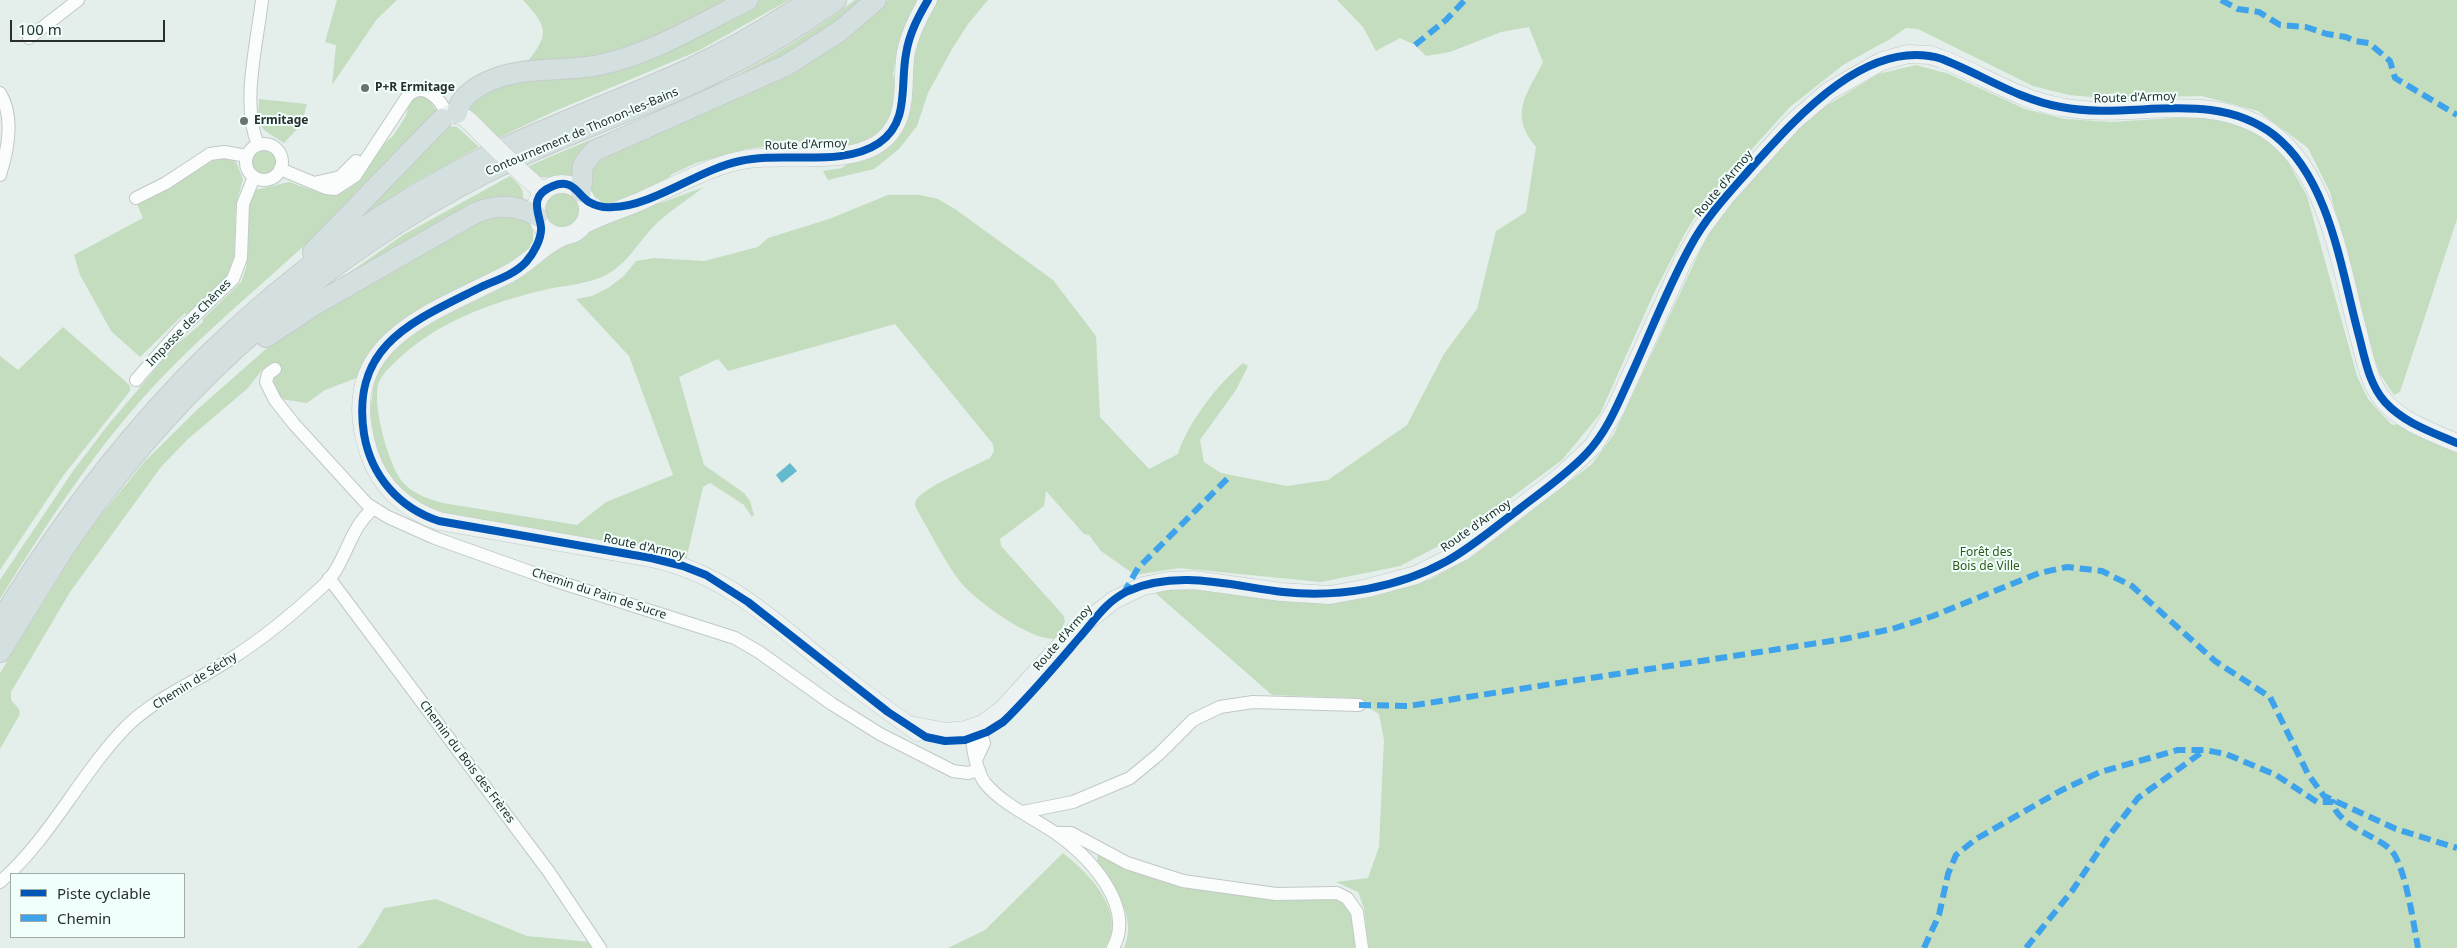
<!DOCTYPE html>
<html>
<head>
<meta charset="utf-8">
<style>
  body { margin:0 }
  #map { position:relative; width:2457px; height:948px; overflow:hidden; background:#e4eeeb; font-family:"Noto Sans",sans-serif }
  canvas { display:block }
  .legend { position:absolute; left:10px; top:873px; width:175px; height:65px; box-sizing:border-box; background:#f0fffb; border:1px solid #a0aca9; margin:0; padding:6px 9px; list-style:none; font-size:15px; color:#282f2e }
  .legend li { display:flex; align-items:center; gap:10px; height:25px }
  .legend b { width:25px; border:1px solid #a0aca9 }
  .scale { position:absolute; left:10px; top:20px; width:155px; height:22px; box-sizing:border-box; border:2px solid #282f2e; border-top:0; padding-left:6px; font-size:15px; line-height:18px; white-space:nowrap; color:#282f2e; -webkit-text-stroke:4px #f0fffb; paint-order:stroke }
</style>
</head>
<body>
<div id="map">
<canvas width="2457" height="948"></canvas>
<ul class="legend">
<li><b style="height:6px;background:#0057b8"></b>Piste cyclable</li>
<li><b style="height:6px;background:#3ea3eb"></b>Chemin</li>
</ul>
<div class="scale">100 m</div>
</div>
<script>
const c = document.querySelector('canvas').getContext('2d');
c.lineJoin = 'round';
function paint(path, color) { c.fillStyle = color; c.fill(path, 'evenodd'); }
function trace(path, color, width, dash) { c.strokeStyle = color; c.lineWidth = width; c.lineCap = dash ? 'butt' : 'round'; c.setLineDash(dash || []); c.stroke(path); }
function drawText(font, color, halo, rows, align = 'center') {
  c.font = font + ' "Noto Sans",sans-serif'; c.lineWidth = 4; c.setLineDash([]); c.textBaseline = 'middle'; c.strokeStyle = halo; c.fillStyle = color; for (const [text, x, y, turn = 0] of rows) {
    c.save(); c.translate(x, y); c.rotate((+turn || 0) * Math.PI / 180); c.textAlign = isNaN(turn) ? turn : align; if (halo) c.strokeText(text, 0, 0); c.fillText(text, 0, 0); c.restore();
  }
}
paint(new Path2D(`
  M337 0H397L377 19 332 85 336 45 325 42Z
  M523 0H733L622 53 524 66C549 35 550 29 523 0Z
  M758 0H789L698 51 555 111 496 139 470 110 469 106 488 87 659 49Z
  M855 0H870L823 37 598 144 576 181 564 178 537 177 527 167C583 141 643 121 699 94 754 68 806 37 855 0Z
  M888 0H918L898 44 893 75 898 88 895 112 881 133 860 146 815 150 796 140 779 141 772 146 746 149 696 163 672 174 659 187 615 203H603L590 193 591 162 882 7Z
  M936 0H988L968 24 952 49 928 93 917 126 899 149 874 169 828 180 823 171 842 168 854 159 880 150 916 40Z
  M1337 0H2457V219L2400 392 2394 395 2380 374 2374 358 2330 192 2308 148 2258 111 2202 96 2103 98 2069 95 2033 86 1918 29 1906 28 1890 39 1843 65 1790 107 1704 202 1684 235 1653 295 1600 414 1562 460 1462 534 1400 566 1321 582 1179 568 1135 575 1101 551 1089 535 1084 534 1046 491 1044 506 1000 539 1001 546 1063 615 1065 621 1058 638C1036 645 978 602 963 585 948 568 930 532 917 510 915 506 914 503 917 499 928 485 973 467 990 458L994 451 993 444 895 324 728 371 718 359 679 377 704 465 744 493 750 501 754 515 752 517 744 505 710 483 703 487 686 560 426 510 388 477 378 457 370 414 374 380 383 359 416 328 512 283 555 246 577 238 587 229 653 203H661L704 187C687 200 668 212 653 227 638 243 627 264 606 275 588 284 567 285 548 289 492 302 435 322 393 364 388 369 382 375 379 382 371 402 388 463 401 480 411 493 428 499 443 503L577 525 606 502 673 475 629 356 576 299 592 296 608 288 624 276 636 261 654 258 704 261 758 247 768 238 829 219 888 195H920L938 199 955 209 1053 280 1096 336 1100 417 1149 469 1178 454C1188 422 1218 384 1243 363L1248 366 1236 390 1200 440 1204 462 1221 473 1287 486 1328 480 1407 425 1444 354 1477 309 1496 231 1526 212 1536 147C1508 114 1527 95 1543 62L1529 27 1501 32 1450 52 1426 56 1415 45 1400 38 1376 51 1363 27Z
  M1916 65 1949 74 2025 109 2065 119 2112 122 2203 116 2248 123 2265 137 2288 162 2307 196 2357 376 2368 399 2392 425 2399 424 2457 449V948H1369L1364 908 1358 892 1336 882 1368 878 1379 847 1384 740 1379 714 1353 698 1272 695 1153 591 1168 589 1216 591 1318 601 1369 597 1431 579 1474 555 1592 464 1614 434 1712 225 1780 145 1818 111 1878 74Z
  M416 96H427L437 112C408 143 379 174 348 204 285 267 213 322 152 388 93 452 46 525 0 599V580L73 471 108 425 175 346 203 322V319L241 282C256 252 241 217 255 190L289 182 324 194H336L348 189 358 180 380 147 393 136 406 116 409 104Z
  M259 99 307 104 301 125 284 143C260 127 257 131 259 99Z
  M446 126 457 127 479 147 410 185 343 229Z
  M252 162a12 12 0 1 1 24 0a12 12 0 1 1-24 0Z
  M212 157 229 158 236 162 243 179 236 204 234 257 226 278 187 315 185 313 140 357 111 331 80 275 74 255 143 218 137 204Z
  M510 176C520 185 526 190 522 204L516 202 316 296 403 235Z
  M543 210a19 19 0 1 1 38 0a19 19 0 1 1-38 0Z
  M508 213 533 224V241L523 256 403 319 376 345 359 377 325 390 307 403 281 399 262 370 248 388 188 439 161 467 70 592 11 692V700L19 709 20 714 0 749V673L75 551 97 520 145 461 199 408 275 341 304 321 472 223Z
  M63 327 124 380 130 386V391L63 476 0 570V356L18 370Z
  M1063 853C1089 873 1128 913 1105 948H948L985 930Z
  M1098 854 1129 870 1176 885 1319 896 1342 900 1350 907 1357 948H1124C1138 917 1114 887 1097 862Z
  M436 899 527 936 590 942 594 948H357L364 942 384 908Z`), '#c4ddbf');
paint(new Path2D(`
  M790 463 797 471 782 483 776 475Z`), '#63bace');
const minor = new Path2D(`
  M29 38 78 0
  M0 93C14 116 8 150 0 175
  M246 162a18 18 0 1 1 36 0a18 18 0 1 1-36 0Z
  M258 145C241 104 257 44 262 0
  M280 169 326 188 335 189 355 176 407 97C422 79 441 99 447 115
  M314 183 340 177 356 161
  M136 198 166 183 210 154 224 152 247 156
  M275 369 268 374 266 382 275 400 294 424 367 504 388 517 435 538 550 579 735 638 759 652 832 704 880 734 953 771 968 773 979 770
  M136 380 181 329 233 279 241 258 243 204 254 177
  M329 578 549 872 600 948
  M972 728C971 743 976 771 985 783 1003 805 1034 818 1057 834 1089 857 1136 906 1113 948
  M977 758 984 743 978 726
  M1023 812 1073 802 1130 778 1159 754 1193 720 1220 707 1253 702 1359 705
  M1056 833H1071L1127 863 1183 881 1276 894 1337 893 1347 898 1357 912 1362 948
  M0 882C51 838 80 774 127 726 156 698 195 682 229 660 263 639 295 612 324 585 346 564 349 528 373 509`);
const secondary = new Path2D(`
  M444 117C460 105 475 128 486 138
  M522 173 543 192
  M536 210a26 26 0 1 1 52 0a26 26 0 1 1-52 0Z
  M583 225C602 215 623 209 643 200 676 186 712 164 748 159 789 153 862 169 890 133 909 109 901 80 906 52 910 33 918 17 928 0
  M564 236C543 244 529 264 508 274 431 314 332 341 369 453 380 487 406 510 439 521L651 558C723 573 768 616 823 661 854 686 885 709 918 732
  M909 725 947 732 966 730 983 724 1002 710 1072 633 1114 600 1143 586 1168 581 1194 580 1281 592 1330 595 1368 588 1416 575 1462 552 1560 477 1594 445 1615 410 1682 263 1701 229 1725 197 1793 122 1829 91 1882 61 1908 54 1930 55 1942 59C1981 74 2019 100 2061 107 2131 121 2212 87 2274 135 2330 179 2341 270 2359 336 2365 359 2369 384 2385 402 2404 423 2432 432 2457 443`);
const trunk = new Path2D(`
  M457 113C460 96 479 85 494 79 526 66 565 72 599 65 652 54 700 24 748 0
  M581 192 583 165 594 151 787 65 840 31 876 0
  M313 252 442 119
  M266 337 316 304 475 213C497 204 517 204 537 216
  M0 622C121 423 275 261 485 157 551 125 621 100 687 70 730 50 771 26 810 0
  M0 652C26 611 50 568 78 528 182 381 325 255 485 173 550 140 619 116 685 87 738 63 789 34 836 0`);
trace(minor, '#c1c9c6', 14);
trace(secondary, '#c1c9c6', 19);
trace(trunk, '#c6cbca', 22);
trace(minor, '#fbfcfc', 12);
trace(secondary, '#ecf1f1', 18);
trace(trunk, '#d4e0e0', 20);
const secondaryBridge = new Path2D(`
  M486 138 522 173`);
trace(secondaryBridge, '#c1c9c6', 19, []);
trace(secondaryBridge, '#ecf1f1', 18);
trace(new Path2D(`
  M2221 0 2238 9 2259 12 2280 25 2306 27 2327 34 2346 37 2355 41 2369 43 2390 61 2395 78 2457 115
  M1415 45 1446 20 1465 0
  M1123 594 1138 568 1231 475
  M1359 705 1409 706 1844 639 1892 629 1933 616 2039 573 2067 567 2102 571 2132 586 2215 661 2270 697 2308 774 2324 796 2396 829 2457 848
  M1924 948 1939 915 1948 874 1956 855 1976 839 2060 791 2100 772 2178 750H2205L2226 754 2276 775 2317 802H2333C2334 823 2376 836 2390 849 2405 863 2414 926 2418 948
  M2026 948 2072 891 2108 837 2138 798 2205 750`), '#3ea3eb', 6, [12, 6]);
trace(new Path2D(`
  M928 0C918 17 909 34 906 54 900 85 910 122 879 143 842 168 782 151 740 161 700 169 651 207 613 207 605 208 596 206 589 202 577 194 573 178 553 186 528 196 539 212 541 227 542 239 533 254 526 262 515 274 497 280 483 286 416 320 350 343 364 434 371 476 399 508 439 521L651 558 683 566 706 575 748 602 888 712 926 737 945 741 965 740 987 732 1003 722C1030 696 1055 666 1079 638 1095 620 1105 602 1128 591 1178 569 1232 586 1283 592 1338 598 1398 588 1447 561 1472 547 1495 527 1518 510 1541 492 1566 475 1586 454 1608 431 1619 401 1632 373 1651 331 1668 287 1690 247 1706 217 1729 193 1751 168 1795 119 1867 36 1942 59 1981 74 2019 100 2061 107 2131 121 2212 87 2274 135 2330 179 2341 270 2359 336 2365 359 2369 384 2385 402 2404 423 2432 432 2457 443`), '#0057b8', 8);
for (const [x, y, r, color] of [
  [365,88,5,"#6a7270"],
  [244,121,5,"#6a7270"]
]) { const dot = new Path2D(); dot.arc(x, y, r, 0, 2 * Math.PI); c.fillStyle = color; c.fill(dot); trace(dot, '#f0fffb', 2); }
drawText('bold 12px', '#282f2e', '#f0fffb', [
  ["P+R Ermitage",375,88],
  ["Ermitage",254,121]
], 'left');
drawText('12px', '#282f2e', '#f0fffb', [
  ["Route d'Armoy",2135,98,-2],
  ["Contournement de Thonon-les-Bains",582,132,-23],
  ["Route d'Armoy",806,145,-2],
  ["Route d'Armoy",1724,184,-50],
  ["Impasse des Chênes",189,323,-46],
  ["Route d'Armoy",1476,526,-35],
  ["Route d'Armoy",644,547,12],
  ["Chemin du Pain de Sucre",599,594,18],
  ["Route d'Armoy",1063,638,-49],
  ["Chemin de Séchy",195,681,-32],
  ["Chemin du Bois des Frères",467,762,53]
]);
drawText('12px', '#2c5b16', '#f0fffb', [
  ["Forêt des",1986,553],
  ["Bois de Ville",1986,567]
]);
</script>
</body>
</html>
